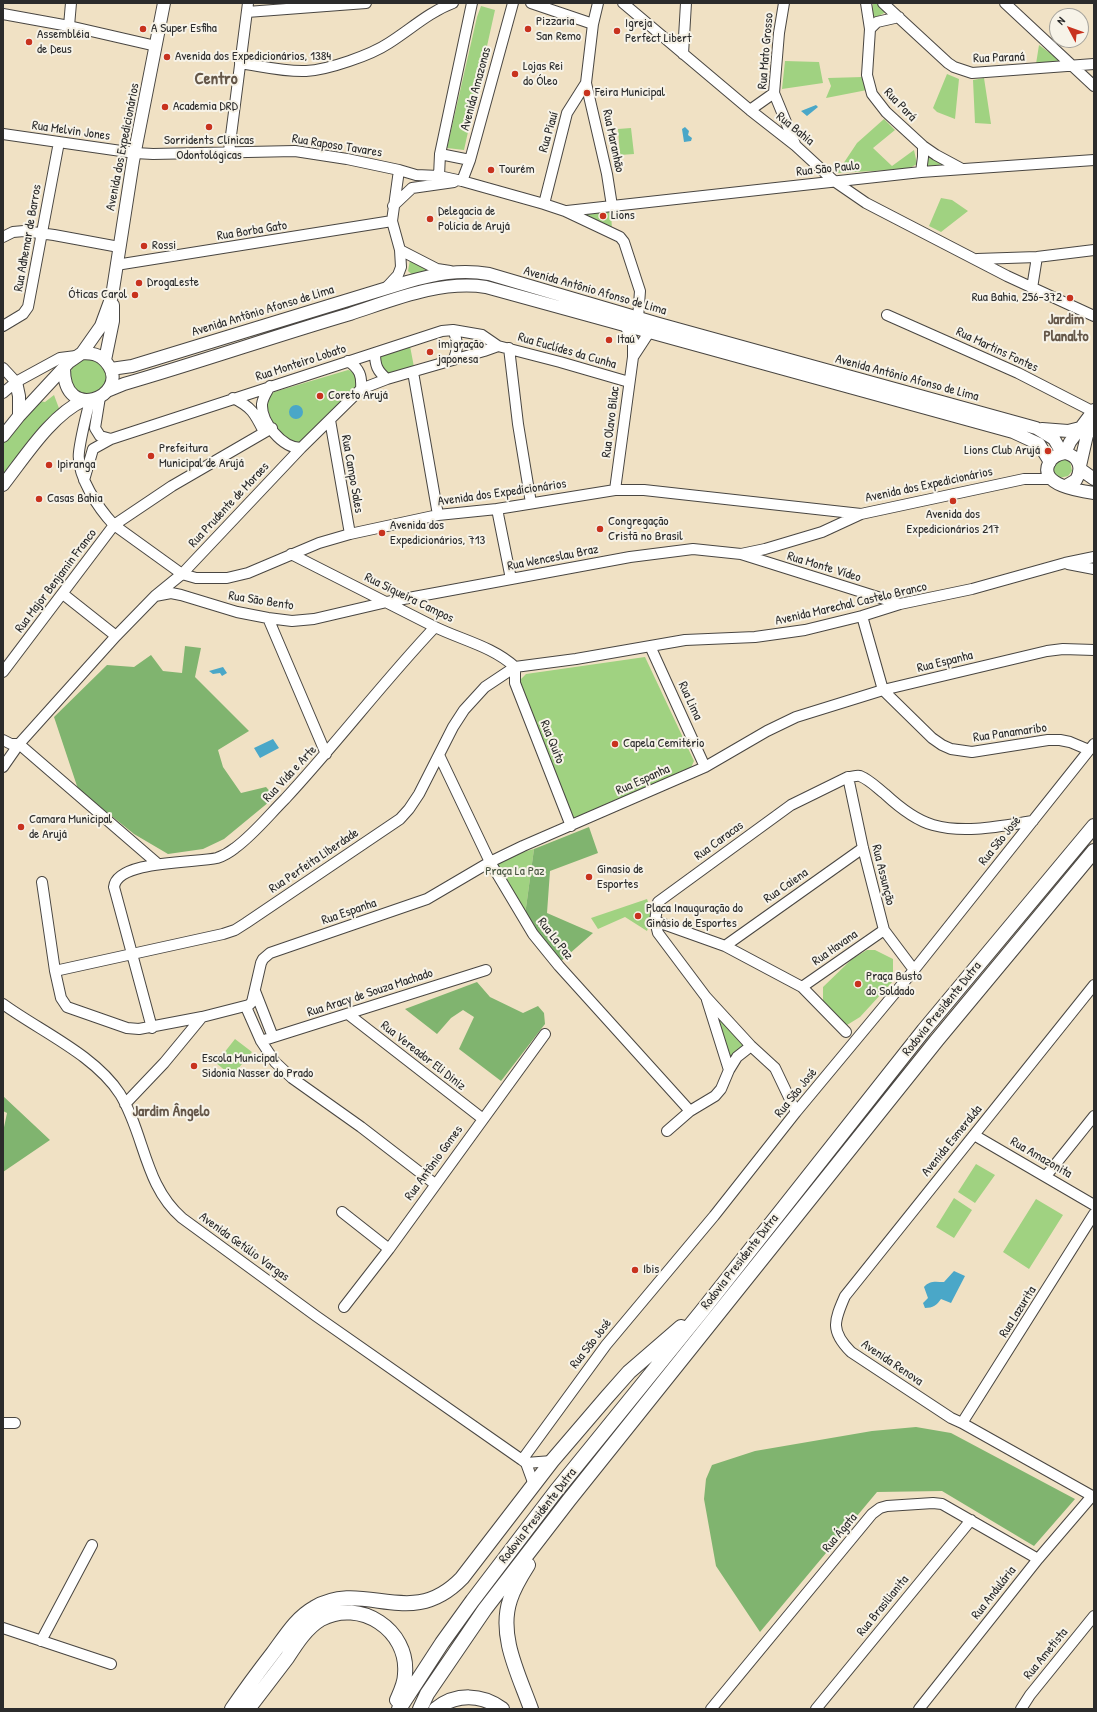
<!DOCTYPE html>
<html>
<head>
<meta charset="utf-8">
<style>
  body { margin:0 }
  #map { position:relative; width:1097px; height:1712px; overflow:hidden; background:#f0e1c4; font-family:"Patrick Hand",sans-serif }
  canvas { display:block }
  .frame { position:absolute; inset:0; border:4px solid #2b2b2b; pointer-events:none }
  .north { position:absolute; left:1049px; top:8px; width:40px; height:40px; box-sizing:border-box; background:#f7f3e8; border:1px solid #a5a39c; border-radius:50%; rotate:311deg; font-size:11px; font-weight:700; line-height:16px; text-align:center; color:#2b2b2b }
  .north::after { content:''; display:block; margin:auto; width:14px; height:18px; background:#c8321e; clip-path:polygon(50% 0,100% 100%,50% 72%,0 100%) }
</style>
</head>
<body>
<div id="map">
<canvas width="1097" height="1712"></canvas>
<div class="frame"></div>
<div class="north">N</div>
</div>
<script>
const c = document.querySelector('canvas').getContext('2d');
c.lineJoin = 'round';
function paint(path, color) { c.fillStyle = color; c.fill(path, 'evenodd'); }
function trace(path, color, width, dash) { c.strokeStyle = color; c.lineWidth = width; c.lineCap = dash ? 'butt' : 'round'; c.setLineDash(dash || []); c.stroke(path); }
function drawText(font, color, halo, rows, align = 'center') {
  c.font = font + ' "Patrick Hand",sans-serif'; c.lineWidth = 4; c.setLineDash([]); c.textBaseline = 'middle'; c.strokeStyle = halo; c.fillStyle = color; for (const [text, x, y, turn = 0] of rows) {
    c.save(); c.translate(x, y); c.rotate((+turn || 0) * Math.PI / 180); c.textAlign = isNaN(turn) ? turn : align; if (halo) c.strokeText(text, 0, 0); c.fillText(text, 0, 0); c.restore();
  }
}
paint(new Path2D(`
  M873 3H883L886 12 871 20Z
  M481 6 495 10 464 150 447 148 477 17Z
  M1039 45 1065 64H1036Z
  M785 61 819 62 823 83 782 89Z
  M947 74 959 79 955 119 937 112 933 108Z
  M863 77 867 90 826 98 831 86 828 78Z
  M984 78 991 124 975 123 973 80Z
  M884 119 895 130 873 148 892 166 914 150 917 164 908 169 837 173 857 143Z
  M631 128 634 154 620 155 618 129Z
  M929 152 951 168 924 170Z
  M941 198 952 200 968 211 941 232 929 226Z
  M611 211 612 230 582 218 586 212Z
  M410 260 430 267 429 273 416 278 408 271Z
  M410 346 414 367 387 375 378 359 379 356Z
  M70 377a18 18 0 1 1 36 0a18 18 0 1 1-36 0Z
  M348 370 355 372 358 386 297 445C292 442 284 439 280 435 277 432 276 427 274 424 268 413 263 401 274 392Z
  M54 395 60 411 3 474V443L39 401 45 402Z
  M1064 458 1070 461 1072 471 1068 476 1059 478 1053 474 1052 464Z
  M645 657 694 761 690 770 574 818 519 685 521 679 526 674Z
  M534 849 525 915 491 866 511 855Z
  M647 899C651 909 651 921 647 931L625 917 598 929 591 918Z
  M867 950H875L893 959V981L860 1017 847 1025 833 1015 823 1002V987L852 959Z
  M712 1009 747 1045 730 1060Z
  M235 1039 252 1052 232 1076 216 1063Z
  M976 1164 995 1175 975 1203 958 1192Z
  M954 1198 972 1210 954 1238 936 1227Z
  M1036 1199 1063 1215 1029 1269 1003 1252Z`), '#a0d281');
paint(new Path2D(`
  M185 646 201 648 195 677 249 731 218 750 223 767 241 793 266 787 275 797 224 839 203 849 168 854 134 834 78 789 54 717 107 665 134 667 151 655 163 671 182 673Z
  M589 827 598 853 550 871 547 913 593 933 560 962 525 915 534 849Z
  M477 982 490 997 523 1013 538 1006 544 1013 545 1024 501 1081 459 1049 474 1017 463 1010 451 1018 437 1034 405 1009Z
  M3 1096 50 1140 3 1172V1132L7 1113 3 1111Z
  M916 1427 951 1433 1075 1499 1034 1546 942 1491 877 1492 760 1632 716 1566 704 1499 706 1479 712 1465 755 1451 872 1431Z`), '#80b46f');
paint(new Path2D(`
  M816 105 818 107 807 116 801 111Z
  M685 127 689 131 688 135 692 138 691 141 684 142 682 129Z
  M289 412a7 7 0 1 1 14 0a7 7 0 1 1-14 0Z
  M223 667 227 673 222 676 220 673 213 674 209 671Z
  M273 739 279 748 260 758 254 748Z
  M954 1271 965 1276 951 1303 941 1299C937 1305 933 1308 925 1308L923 1303 928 1298 924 1287C930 1280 936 1282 944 1282Z`), '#4aa7c8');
const minor = new Path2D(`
  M531 3 593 24
  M623 3 750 110 796 146 834 181 866 203 1007 276 1094 316
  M784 3 779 33 774 93 795 144
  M866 3 870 29 867 75 872 94 886 112 923 146 936 155 962 169
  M883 3 948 63 954 67 972 73 1094 64
  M1005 3 1094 86
  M247 12 366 3
  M3 14 69 26 156 46
  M69 26 71 3
  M870 29 877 22 899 17
  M683 54 686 3
  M240 63C261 66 284 72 306 71 328 70 371 55 389 43 411 29 429 12 453 3
  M586 83 607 174 612 206
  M750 110 774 93
  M3 134 135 153 153 154 295 151 347 159 399 170 416 175 439 176 462 181 544 204 565 211 620 237 624 242 640 291 638 318
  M229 151 248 3
  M440 154 470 160
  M921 172 923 157V146
  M439 176 440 154 472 3
  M462 181 470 160 513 3
  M544 204 567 113 586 83 593 24 598 3
  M393 206 412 188 454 182
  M567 211 921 172 1094 160
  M3 237 13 232 24 231 54 235 119 247
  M400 250 437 269 450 271
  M977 259 1037 257 1094 250
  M116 265 392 221
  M386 288 398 275 401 267 400 250 392 221 399 170
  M1032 288 1037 257
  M887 315 1018 373 1094 412
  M3 326 23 314 28 307 59 142
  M453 330C458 341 458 348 454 359
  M509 348 518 424 531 503
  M375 353C375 365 377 371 387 379
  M633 357 650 331
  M348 361C360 369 362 376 361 389
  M3 368 16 382
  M413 372 438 515
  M270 386C267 392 263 397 262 404 261 422 282 448 301 448
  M3 393 16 382 60 358 76 356
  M100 397 95 428 100 436 111 439
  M233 398C252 407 255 414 264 432
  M90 400C86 417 81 435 79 452 76 476 99 509 114 525L182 574 196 578H227L248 573 319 543 350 534 438 515 497 509 615 490H644L861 514 1024 479H1051
  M330 420 350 534
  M84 480 93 449 111 439 442 331 453 330 482 335 498 346 560 362 629 382
  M615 490 633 357V340L624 324
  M497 509 511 579
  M291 554C339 578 386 602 433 626 461 640 492 646 515 667
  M741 554 900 604
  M1068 564 1094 569
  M63 594 116 636
  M155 596 171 593 181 595 237 612 268 618 292 621 314 619 387 602 630 557 693 549 741 554 765 549 822 532 861 514
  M862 616 883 690 932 738 942 745 951 749 972 752 1048 740H1060L1070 742 1089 750
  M268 618 326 754
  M650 646 705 767
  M515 667V683L571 826
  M3 672 114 525 172 486 272 428
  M3 740 11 744H19
  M19 744 158 864
  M439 755 490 862 533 934 559 966 690 1111
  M3 767 19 744 116 636 155 596 182 574 301 448 361 389 387 379 484 351 498 346
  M848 777 863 848 884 930 914 970
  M42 882 55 971 61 998 67 1007 127 1028 139 1029 202 1017 249 1005 252 1002 261 963 263 959 270 953 427 899 490 862 523 846 705 767 767 731 796 717 883 690 1047 651 1063 649 1094 650
  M655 921 725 946 802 987 846 1032
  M725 946 863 848
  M55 971 223 934 235 930 246 923 400 819 409 809 419 794 453 727 464 710 485 687 515 667 576 659 685 640 755 637 805 630 862 616 900 604 972 589 1065 563 1094 557
  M1094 985 845 1296C834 1321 830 1331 851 1352L951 1418 962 1423 1094 1497
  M802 987 884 930
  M255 991 273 1037
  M3 1004C40 1031 95 1055 120 1094 145 1135 144 1185 182 1218L316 1316 522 1460 526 1463 552 1461
  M246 1007 261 1041 275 1062 292 1078 361 1127 435 1184
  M348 1014 483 1119
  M152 1028 114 887C117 860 196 863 217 858 223 856 230 852 235 848 254 834 269 815 285 799 337 743 383 682 435 627
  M261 1041 486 970
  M729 1070 737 1057 751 1046
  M125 1104 164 1063 202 1017
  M796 1112 775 1068 751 1046 706 997 658 933 655 921 658 902 791 805 848 777C852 777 857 775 860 776 870 780 877 788 885 794 899 807 915 820 933 825 965 834 1001 826 1033 821
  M667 1131 690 1111 715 1096 721 1089 729 1070 707 1000
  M974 1135 1094 1205
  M1046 1176 1094 1116
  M342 1212 389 1249
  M344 1307 389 1249 545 1034
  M3 1423H15
  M962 1423 1094 1214
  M522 1460 606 1345 714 1216 796 1112 914 970 1094 744
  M526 1463 534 1485
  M3 1628 111 1664
  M41 1641 92 1545
  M711 1709 872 1514 880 1508 887 1506 933 1503 942 1504 1038 1559
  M816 1709 971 1520
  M919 1709 1038 1559 1092 1496
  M1021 1709 1030 1695 1094 1616`);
const major = new Path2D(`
  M82 353 101 326 112 296 133 161 164 3
  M105 360 113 321V305
  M111 369 132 366 407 282C435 274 460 269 489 274L659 324 1036 428 1054 439 1062 453
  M16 382 19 396V416
  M107 391 124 384C200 362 275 336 350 314 393 300 440 280 486 287L1013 432 1039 444 1050 462
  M1042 429 1068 431 1080 428
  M3 436 19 416 69 362 82 353C94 353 102 355 109 366 128 396 64 423 64 369
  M1065 453 1070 442 1094 410
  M1080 466 1087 435 1094 425
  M1080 469 1094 479
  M3 485C25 457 51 415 84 400
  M1066 486 1076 480C1083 468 1079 456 1065 453 1058 454 1052 457 1049 463 1038 485 1080 491 1094 493`);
const highway = new Path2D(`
  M528 1565C521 1576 514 1587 510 1600 498 1636 519 1675 531 1709
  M232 1709C245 1690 259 1671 273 1653 285 1637 296 1618 314 1608 365 1578 410 1632 462 1578L552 1461 606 1398 629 1372 681 1327
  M248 1709C261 1692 274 1675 287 1658 296 1644 306 1628 321 1619 360 1598 409 1630 405 1674 405 1683 401 1691 397 1700
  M399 1709 442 1643 473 1600 556 1491 702 1311 924 1030 1094 826
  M420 1709 427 1694 485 1609 569 1500 937 1040 1094 851
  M436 1709C456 1693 482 1694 502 1709`);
trace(minor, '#494642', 12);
trace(major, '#494642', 14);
trace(highway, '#494642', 16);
trace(minor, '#fff', 10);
trace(major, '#fff', 12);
trace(highway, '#fff', 14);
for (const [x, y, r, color] of [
  [143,29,4,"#c8321e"],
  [528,29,4,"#c8321e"],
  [617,31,4,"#c8321e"],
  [29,42,4,"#c8321e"],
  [167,57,4,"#c8321e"],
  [515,74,4,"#c8321e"],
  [587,93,4,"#c8321e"],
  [165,107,4,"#c8321e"],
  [209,127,4,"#c8321e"],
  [491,170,4,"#c8321e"],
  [603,216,4,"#c8321e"],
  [430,219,4,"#c8321e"],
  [144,246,4,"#c8321e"],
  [139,283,4,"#c8321e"],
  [135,295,4,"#c8321e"],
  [1070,298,4,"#c8321e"],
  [609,340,4,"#c8321e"],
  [430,352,4,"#c8321e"],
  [320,396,4,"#c8321e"],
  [1048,451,4,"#c8321e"],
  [151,456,4,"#c8321e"],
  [49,465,4,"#c8321e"],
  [39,499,4,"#c8321e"],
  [953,501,4,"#c8321e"],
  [600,529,4,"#c8321e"],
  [382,533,4,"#c8321e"],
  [615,744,4,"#c8321e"],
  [21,827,4,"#c8321e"],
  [589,877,4,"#c8321e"],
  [638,916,4,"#c8321e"],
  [858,984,4,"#c8321e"],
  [194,1066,4,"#c8321e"],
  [635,1270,4,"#c8321e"]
]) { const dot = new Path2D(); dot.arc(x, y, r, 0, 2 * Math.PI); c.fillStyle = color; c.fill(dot); trace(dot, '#f7f3e8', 1.5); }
drawText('13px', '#2b2b2b', '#f7f3e8', [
  ["Pizzaria",536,22],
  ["San Remo",536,37],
  ["Igreja",625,24],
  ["Perfect Libert",625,39],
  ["A Super Esfiha",151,29],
  ["Assembléia",37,35],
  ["de Deus",37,50],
  ["Avenida dos Expedicionários, 1384",175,57],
  ["Lojas Rei",523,67],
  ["do Óleo",523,82],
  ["Feira Municipal",595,93],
  ["Academia DRD",173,107],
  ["Sorridents Clínicas",209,141,"center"],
  ["Odontológicas",209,156,"center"],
  ["Tourém",499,170],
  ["Delegacia de",438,212],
  ["Polícia de Arujá",438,227],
  ["Lions",611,216],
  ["Rossi",152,246],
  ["DrogaLeste",147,283],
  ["Óticas Carol",127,295,"right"],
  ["Rua Bahia, 256-372",1062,298,"right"],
  ["Itaú",617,340],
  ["imigração",438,345],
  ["japonesa",438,360],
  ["Coreto Arujá",328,396],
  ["Prefeitura",159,449],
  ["Municipal de Arujá",159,464],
  ["Lions Club Arujá",1040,451,"right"],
  ["Ipiranga",57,465],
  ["Casas Bahia",47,499],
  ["Avenida dos",953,515,"center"],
  ["Expedicionários 217",953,530,"center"],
  ["Congregação",608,522],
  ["Cristã no Brasil",608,537],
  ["Avenida dos",390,526],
  ["Expedicionários, 713",390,541],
  ["Capela Cemitério",623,744],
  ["Camara Municipal",29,820],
  ["de Arujá",29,835],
  ["Ginasio de",597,870],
  ["Esportes",597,885],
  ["Placa Inauguração do",646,909],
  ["Ginásio de Esportes",646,924],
  ["Praça Busto",866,977],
  ["do Soldado",866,992],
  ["Escola Municipal",202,1059],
  ["Sidonia Nasser do Prado",202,1074],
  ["Ibis",643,1270]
], 'left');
drawText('13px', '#2b2b2b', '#f7f3e8', [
  ["Rua Mato Grosso",766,51,-85],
  ["Rua Paraná",999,58,-2],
  ["Avenida Amazonas",476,89,-75],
  ["Rua Pará",900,105,46],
  ["Rua Bahia",795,129,39],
  ["Rua Melvin Jones",71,131,8],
  ["Rua Piauí",549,132,-74],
  ["Rua Maranhão",613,141,78],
  ["Rua Raposo Tavares",337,146,9],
  ["Avenida dos Expedicionários",123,147,-79],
  ["Rua São Paulo",828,169,-6],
  ["Rua Borba Gato",252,231,-9],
  ["Rua Adhemar de Barros",28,238,-80],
  ["Avenida Antônio Afonso de Lima",595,291,16],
  ["Avenida Antônio Afonso de Lima",263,311,-17],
  ["Rua Martins Fontes",997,350,25],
  ["Rua Euclídes da Cunha",567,351,16],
  ["Rua Monteiro Lobato",301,363,-18],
  ["Avenida Antônio Afonso de Lima",907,378,15],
  ["Rua Olavo Bilac",611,422,-83],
  ["Rua Campo Sales",352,474,80],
  ["Avenida dos Expedicionários",929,485,-12],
  ["Avenida dos Expedicionários",502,493,-8],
  ["Rua Prudente de Moraes",229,505,-47],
  ["Rua Wenceslau Braz",553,558,-11],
  ["Rua Monte Vídeo",824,567,17],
  ["Rua Major Benjamin Franco",56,581,-53],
  ["Rua Siqueira Campos",409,598,26],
  ["Rua São Bento",261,601,9],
  ["Avenida Marechal Castelo Branco",851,604,-13],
  ["Rua Espanha",945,662,-14],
  ["Rua Lima",690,701,65],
  ["Rua Panamaribo",1010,733,-8],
  ["Rua Quito",552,742,68],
  ["Rua Vida e Arte",290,774,-47],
  ["Rua Espanha",643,780,-24],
  ["Rua Caracas",719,841,-36],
  ["Rua São José",1000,841,-51],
  ["Rua Perfeita Liberdade",314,861,-34],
  ["Rua Assunção",883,875,76],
  ["Rua Caiena",786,886,-35],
  ["Rua Espanha",349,912,-19],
  ["Rua La Paz",555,939,52],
  ["Rua Havana",835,948,-35],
  ["Rua Aracy de Souza Machado",370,993,-18],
  ["Rodovia Presidente Dutra",942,1009,-51],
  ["Rua Vereador Eli Diniz",423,1056,38],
  ["Rua São José",796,1093,-51],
  ["Avenida Esmeralda",952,1141,-51],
  ["Rua Amazonita",1041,1158,30],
  ["Rua Antônio Gomes",434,1163,-54],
  ["Avenida Getúlio Vargas",244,1247,36],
  ["Rodovia Presidente Dutra",740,1262,-52],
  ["Rua Lazurita",1018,1312,-58],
  ["Rua São José",591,1344,-52],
  ["Avenida Renova",892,1363,34],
  ["Rodovia Presidente Dutra",538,1516,-52],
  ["Rua Ágata",840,1533,-50],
  ["Rua Andulária",994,1593,-52],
  ["Rua Brasilianita",883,1606,-51],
  ["Rua Ametista",1046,1654,-51]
]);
drawText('13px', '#485540', '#f7f3e8', [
  ["Praça La Paz",515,872]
]);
drawText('bold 15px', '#655749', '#f7f3e8', [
  ["Jardim",1066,320],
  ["Planalto",1066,337],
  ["Jardim Ângelo",171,1112]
]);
drawText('bold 17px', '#655749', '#f7f3e8', [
  ["Centro",216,79]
]);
</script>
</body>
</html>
